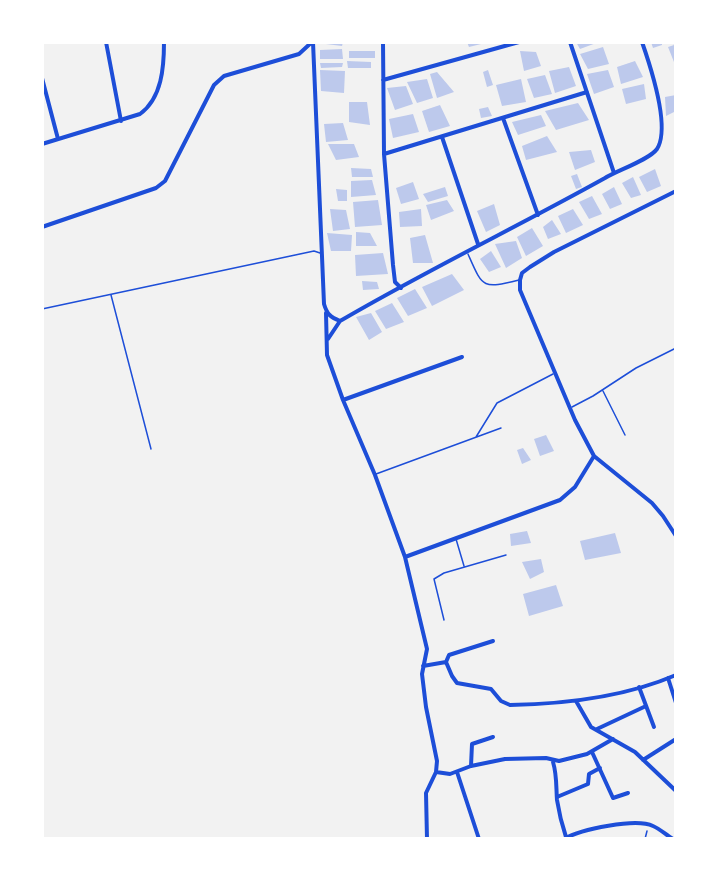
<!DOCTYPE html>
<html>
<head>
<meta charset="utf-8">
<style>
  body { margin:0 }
  #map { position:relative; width:718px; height:881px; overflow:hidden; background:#f2f2f2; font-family:Cabin,sans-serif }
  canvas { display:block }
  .frame { position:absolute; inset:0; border:44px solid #fff; pointer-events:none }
</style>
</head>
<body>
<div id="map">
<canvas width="718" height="881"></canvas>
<div class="frame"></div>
</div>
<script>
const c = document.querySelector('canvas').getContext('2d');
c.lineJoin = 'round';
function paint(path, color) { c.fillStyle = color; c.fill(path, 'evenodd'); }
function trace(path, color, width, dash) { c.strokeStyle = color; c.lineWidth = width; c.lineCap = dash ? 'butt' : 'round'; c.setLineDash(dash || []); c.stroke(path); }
paint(new Path2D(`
  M326 42H343L342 46 326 44Z
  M467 42H485V43L469 47Z
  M576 42H599L580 49Z
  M651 42H662V45L653 48Z
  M673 42H676V67L668 47 674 45Z
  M603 47 609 64 588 69 580 54Z
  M342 49 343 59H320V50Z
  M349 51H375V58H349Z
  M520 51 536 52 541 66 524 71Z
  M347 61 371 62V68H348Z
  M635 61 643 77 621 84 617 67Z
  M320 63H343L342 67 321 68Z
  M569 67 576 86 555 93 549 71Z
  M320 70 345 71 344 93 321 91Z
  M488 70 493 85 487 87 483 72Z
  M608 70 614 87 594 94 587 74Z
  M437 72 454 92 437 98 430 74Z
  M545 75 552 94 534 98 527 79Z
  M427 79 433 98 417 103 407 82Z
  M521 79 526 102 502 106 496 85Z
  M644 84 646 99 626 104 622 89Z
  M406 86 413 104 395 110 387 88Z
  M676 95V111L666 116 665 97Z
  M349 102H367L370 125 349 122Z
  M578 103 589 120 556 130 545 111Z
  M440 105 450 126 429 132 422 111Z
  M488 107 492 116 481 118 479 109Z
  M413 114 419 132 393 138 389 119Z
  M541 115 546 126 518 135 512 122Z
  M343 123 348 140 326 142 324 124Z
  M547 136 557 152 526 160 522 146Z
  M328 144H354L359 157 336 160Z
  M591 150 595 162 575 170 569 152Z
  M351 168 371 169 373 177H352Z
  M655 169 661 186 647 192 639 177Z
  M577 174 582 187 576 189 571 176Z
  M633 177 641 195 631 198 622 183Z
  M372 180 376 195 351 197V181Z
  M413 182 419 199 401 204 396 188Z
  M445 187 448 196 428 202 423 194Z
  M614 187 622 204 610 209 602 194Z
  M336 189 347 190V201H338Z
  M592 196 602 214 589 219 579 202Z
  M378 200 382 225 355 227 353 202Z
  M447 200 454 211 431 220 426 205Z
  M494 204 500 225 486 232 477 211Z
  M330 209 346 210 350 229 333 231Z
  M421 209 422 226 400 227 399 212Z
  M573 209 583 225 566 233 558 216Z
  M552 220 561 234 548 239 543 227Z
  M532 228 543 246 526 256 517 237Z
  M356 232 370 233 377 246H356Z
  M327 233 352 235 351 251H331Z
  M425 235 433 263H413L410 238Z
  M516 241 522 258 506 268 495 244Z
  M491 251 501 267 489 272 480 259Z
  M383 253 388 274 356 276 355 255Z
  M452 274 464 290 432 306 422 287Z
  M362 281 377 282 379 289 363 290Z
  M415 289 427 308 408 316 397 298Z
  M392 303 404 322 386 329 375 311Z
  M371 313 382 332 369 340 356 317Z
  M546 435 554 451 540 456 534 439Z
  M523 448 531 460 522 464 517 450Z
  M527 531 531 543 511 546 510 534Z
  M615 533 621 553 585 560 580 541Z
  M541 559 544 572 530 579 522 562Z
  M556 585 563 606 529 616 523 594Z`), '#bdc9ec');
trace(new Path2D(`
  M645 839 647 831`), '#1d4ed8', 1.5);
trace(new Path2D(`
  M468 254C483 288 482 289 519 280
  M111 295 151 449
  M42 309 314 251 320 253
  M603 391 625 435
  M572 407 593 396 636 368 676 348
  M476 437 497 403 553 374
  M376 474 501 428
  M456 539 464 566
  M444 620 434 579 444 573 506 555`), '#1d4ed8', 1.5);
trace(new Path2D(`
  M106 42 121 121
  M313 42 324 304C327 314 330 317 340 321 427 270 517 227 605 178 618 170 649 160 657 149 671 127 650 65 642 42
  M383 42 384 154 393 265 395 282 401 288
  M570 42 614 173
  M42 78 58 139
  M383 80 519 42
  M503 118 538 215
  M442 137 478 244
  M42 144 140 114C162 98 164 67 164 42
  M384 154 587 92
  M676 191 554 252 530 267 522 273 520 280V290L575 420 594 456 652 503 663 516 676 536
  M42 227 156 188 165 181 214 85 224 76 299 54 312 42
  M326 313 327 355 343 400 375 475 405 557
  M328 339 340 321
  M343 400 462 357
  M446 662 449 655 493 641
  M423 666 446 662 452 676 457 683 491 689 501 701 510 705C566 704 625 697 676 675
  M668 678 676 703
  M639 687 654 727
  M576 701 591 727 635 752 676 791
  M597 729 646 706
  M592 752 613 798 628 793
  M643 760 676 739
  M553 762C557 775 556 787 557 800 559 813 562 825 566 837H568
  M471 766 472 744 493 737
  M436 772 450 774 471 766 505 759 546 758 559 761 587 754 613 739
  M457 772 479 839
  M557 797 588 784 589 774 600 768
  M427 839 426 793 436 772 437 761 426 707 422 674 427 649 405 557 560 500 575 487 594 456
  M564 839C581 829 636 818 653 826 660 829 666 835 673 839`), '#1d4ed8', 4);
</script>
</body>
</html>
